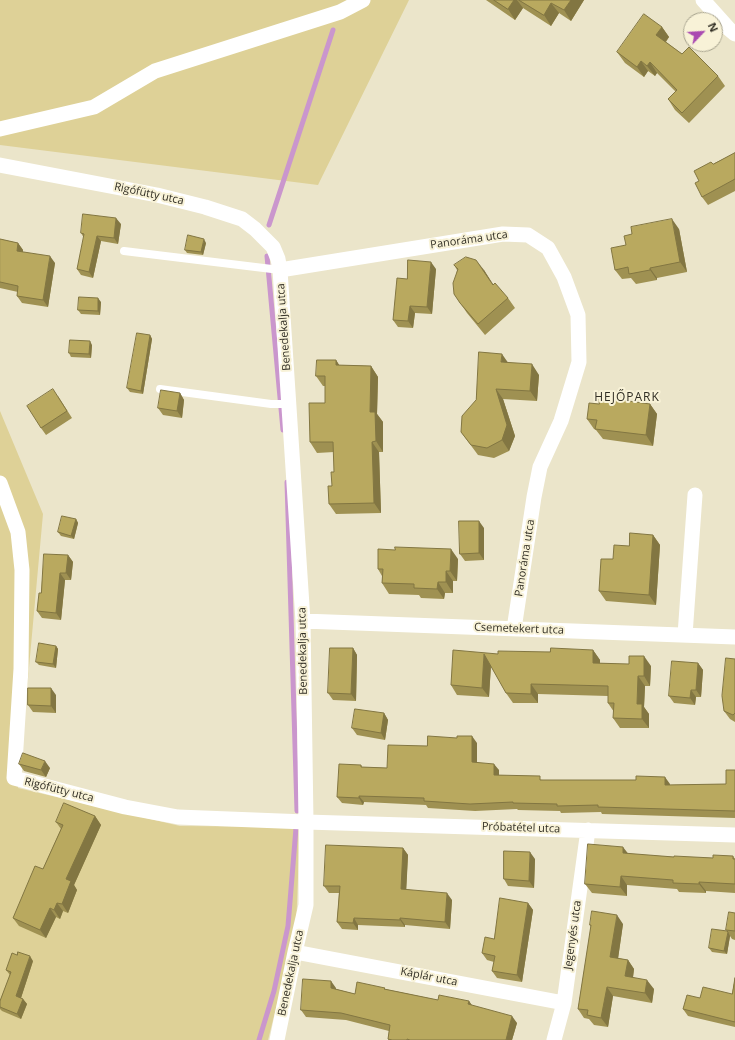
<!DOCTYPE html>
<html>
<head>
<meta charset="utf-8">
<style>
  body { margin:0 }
  #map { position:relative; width:735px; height:1040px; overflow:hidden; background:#ebe5ca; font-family:"Open Sans",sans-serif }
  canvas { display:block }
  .north { position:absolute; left:683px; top:12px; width:40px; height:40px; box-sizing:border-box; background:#f8f2d7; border:1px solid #a8a48f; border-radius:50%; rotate:65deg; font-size:11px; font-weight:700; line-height:16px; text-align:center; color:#312e24 }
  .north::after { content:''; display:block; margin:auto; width:14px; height:18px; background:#aa4ab1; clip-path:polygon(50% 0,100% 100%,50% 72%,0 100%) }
</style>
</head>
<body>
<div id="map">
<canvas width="735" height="1040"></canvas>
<div class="north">N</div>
</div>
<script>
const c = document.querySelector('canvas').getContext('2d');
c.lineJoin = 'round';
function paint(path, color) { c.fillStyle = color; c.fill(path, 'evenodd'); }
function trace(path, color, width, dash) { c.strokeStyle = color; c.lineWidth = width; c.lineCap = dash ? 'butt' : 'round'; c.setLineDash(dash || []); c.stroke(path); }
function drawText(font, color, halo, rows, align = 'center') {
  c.font = font + ' "Open Sans",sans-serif'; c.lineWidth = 4; c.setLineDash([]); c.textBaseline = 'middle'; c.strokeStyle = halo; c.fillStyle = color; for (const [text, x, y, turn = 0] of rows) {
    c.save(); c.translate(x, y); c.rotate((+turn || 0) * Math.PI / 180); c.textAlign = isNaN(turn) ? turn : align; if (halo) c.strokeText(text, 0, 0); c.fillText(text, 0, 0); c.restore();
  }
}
paint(new Path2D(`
  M0 0H409L318 185 0 145Z
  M0 411 43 514 18 788 180 826 300 827 296 928 268 1040H0Z`), '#ded197');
trace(new Path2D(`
  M269 225 333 30
  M267 256 283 430
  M287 482 297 811
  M259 1040 274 991 288 926 296 828`), '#ca96cd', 5);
trace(new Path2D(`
  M124 251 280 270
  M160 389 271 404H289`), '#fff', 8);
trace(new Path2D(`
  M703 0 729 29 735 34
  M0 129 94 107 155 71 340 12 363 0
  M0 165 157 195 205 207 242 219 255 229 273 247 278 259 280 270 303 621 306 822V905L295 952 277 1040
  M280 270 503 234 528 235 548 248 564 277 578 315 579 362 561 421 540 467 534 497 514 629
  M0 483 18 532 22 570 21 669 14 778 125 807 178 817 306 822 735 835
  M303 621 735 637
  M685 635 695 495
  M295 952 564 1003
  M554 1040 564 1003 588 830`), '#fff', 15);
paint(new Path2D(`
  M486 0H584L571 21 559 13 551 26 523 8 515 20Z
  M662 27 669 37 666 42 682 54 718 76 725 86 689 123 675 110 668 99 676 92 657 73 655 76 648 71 644 77 625 63 617 52Z
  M735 153V191L708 205 702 197 699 181 713 164Z
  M121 224 118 244 101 241 93 278 81 275 77 269 84 238 81 233Z
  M679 229 687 272 657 278V280L636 284 631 278 622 279 615 270 626 245Z
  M0 239 18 243 23 250V252L55 263 48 307 22 303 17 296 18 292 0 288Z
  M206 243 203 255 187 253 185 250Z
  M454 265 484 270 493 285 508 298 515 308 485 335 467 313 454 294 457 270Z
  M436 269 432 314 415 313 413 328 398 327 393 320 407 279Z
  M101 302 100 315 81 314 78 310Z
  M150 335 152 339 143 394 130 392 127 388Z
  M92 345 91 358 71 357 69 353Z
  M336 360 339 365 371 366 378 377 377 414 383 422V452H379L381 513 336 514 329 504 334 472V452L317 453 310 442 325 403V386H323L316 376Z
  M508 363 539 375 537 401 503 399 515 436 509 451 494 458 478 455 461 432 476 400Z
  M180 393 184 400 182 418 163 415 158 408Z
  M58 396 72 418 46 435 41 428Z
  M599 404H650L657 414 653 446 603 439 596 430 594 429 587 419Z
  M76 519 78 523 74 539 61 536 58 532Z
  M484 528V560L465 561 460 554Z
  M653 535 660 545 656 605 606 601 599 591 613 559 629 546Z
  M68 555 73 562 71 580H65L61 620 42 618 37 611 41 593Z
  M458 559 457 581H453V593H445L444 599 421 598 419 595 389 594 382 583V576L378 569Z
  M56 646 58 649 56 668 39 665 36 662Z
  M353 648 357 655 356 701 333 700 328 693Z
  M593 650 600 660V663L651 666 650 686H645L644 707 649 714V728H620L613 718 614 712 608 703V696L538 694V703H513L506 693 491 666 489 697 457 695 451 685 498 654Z
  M735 659V722L730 719 724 711Z
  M698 663 703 670 701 697H696L695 705 674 703 669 696Z
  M56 695V713L33 712 28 705Z
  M384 713 388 720 385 740 357 735 352 728Z
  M477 743V762L499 770V775L543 780 670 784V785L726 784 735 770V818L602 814 601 812 561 813 560 811 518 810 517 809 475 811 428 808 426 805 364 802 363 805 342 803 337 797 361 765 362 767 387 768 427 746Z
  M19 764 50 768 46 777 24 771Z
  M95 816 101 825 74 885 77 890 68 913 63 911 60 919 56 917 46 938 19 926 13 918 43 869 61 829 56 822Z
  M403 848 408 855 406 889 452 900 450 929 405 925V927L358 925V930L342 929 337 922 339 893H329L324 886Z
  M628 854 674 857 713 858 733 856 735 859V893L706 891V893L679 892 677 889 627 885V896L592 893 585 884Z
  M535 859 534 888 508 886 504 879Z
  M528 903 533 910 522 982 497 978 492 971 494 962 487 960 482 953 494 939Z
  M735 913V940L732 939 730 936 727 954 712 952 709 948 727 931 726 930Z
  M623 924 618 958 628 960 634 969 633 977 654 989 652 1003 613 996 608 1027 594 1025 589 1019 584 1018 578 1009 591 927 590 925Z
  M33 961 21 998 23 999 27 1004 21 1019 2 1011 0 1009V1001L10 975 6 970Z
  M735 978V1027L688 1016 683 1009 700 998 732 994Z
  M336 988V989L355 994 385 989 438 1000 469 1001 472 1006 517 1023 512 1040H388V1039L389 1031 346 1020 306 1017 301 1010Z`), '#9f9152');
paint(new Path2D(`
  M514 0H517L523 8 515 20 508 9Z
  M571 0H584L571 21 564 10Z
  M551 3 559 13 551 26 544 15Z
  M662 27 669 37 663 45 656 35Z
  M641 61 648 71 644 77 637 67Z
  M650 62 657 73 655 76 647 66Z
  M116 218 121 224 118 244 114 238Z
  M672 219 679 229 687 272 680 262Z
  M97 236 101 241 93 278 89 272Z
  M204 239 206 243 203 255 201 252Z
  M18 243 23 250 22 258 17 251Z
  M50 256 55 263 48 307 43 300Z
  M476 260 484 270 500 295 493 285Z
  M431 262 436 269 432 314 427 307Z
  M650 268 657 278V280L650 270Z
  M98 298 101 302 100 315 98 311Z
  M410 306 415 313 413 328 408 321Z
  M150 335 152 339 143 394 141 391Z
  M90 341 92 345 91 358 89 354Z
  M502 354 509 364 501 362Z
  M336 360 343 371 336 365Z
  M532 364 539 375 537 401 530 391Z
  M371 366 378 377 377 414 383 422V452L376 441 370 412Z
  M496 389 503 399 515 436 509 451 502 440Z
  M180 393 184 400 182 418 177 411Z
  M650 404 657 414 653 446 646 435Z
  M372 442 379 452 381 513 374 503Z
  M76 519 78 523 74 539 71 536Z
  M479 521 484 528V560L479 553Z
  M653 535 660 545 656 605 649 595Z
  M451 549 458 559 457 581 450 571Z
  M68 555 73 562 71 580 66 573Z
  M446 571 453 581V593L446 582Z
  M60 573 65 580 61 620 56 613Z
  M438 582 445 593 444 599 437 589Z
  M56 646 58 649 56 668 53 664Z
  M353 648 357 655 356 701 351 694Z
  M593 650 600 660V673L593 663Z
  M484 654 491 664 489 697 482 688Z
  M644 656 651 666 650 686 644 676Z
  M698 663 703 670 701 697 696 690Z
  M638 676 645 686 644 707 649 714V728L642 719 637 704Z
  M531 684 538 694V703L531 694Z
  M51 688 56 695V713L51 706Z
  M691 690 696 697 695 705 690 698Z
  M384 713 388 720 385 740 381 733Z
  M472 736 477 743V769L472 762Z
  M45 761 50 768 46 777 41 770Z
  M494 764 499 770V781L494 775Z
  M665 777 670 784 669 791 665 785Z
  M359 796 364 802 363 805 359 798Z
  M95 816 101 825 74 885 77 890 68 913 62 904 66 879Z
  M623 847 630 856 623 853Z
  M403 848 408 855 406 896 401 889Z
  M530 852 535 859 534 888 529 881Z
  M621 876 627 885V896L620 887Z
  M699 882 706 891V893L699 884Z
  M447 893 452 900 450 929 445 922Z
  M57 903 63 911 60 919 54 910Z
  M528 903 533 910 522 982 517 975Z
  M50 908 56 917 46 938 40 930Z
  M617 915 623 924 617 966 610 957Z
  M354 918 358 925V930L353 923Z
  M400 918 405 925V927L400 920Z
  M728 932 730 936 727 954 724 951Z
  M30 956 33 961 20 1001 16 996Z
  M628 960 634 969 632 985 625 976Z
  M647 980 654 989 652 1003 645 993Z
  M331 981 336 988V995L331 988Z
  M607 987 613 996 608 1027 601 1018Z
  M23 999 27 1004 21 1019 17 1014Z
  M469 1001 474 1008 468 1004Z
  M512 1016 517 1023 512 1040H506Z`), '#827642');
const building = new Path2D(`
  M494 0H514L508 9Z
  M519 0H571L564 10 551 3 544 15Z
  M644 14 662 27 656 35 682 54 689 47 718 76 682 113 668 99 677 90 650 62 647 66 641 61 637 67 617 52Z
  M735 153V179L702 197 695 183 699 181 694 171 711 162 713 164Z
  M83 214 116 218 114 238 97 236 89 272 77 269 84 234 81 233Z
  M672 219 680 262 650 268V270L629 274 628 267 615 270 611 248 626 245 624 236 632 234 631 227Z
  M188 235 204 239 201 252 185 250Z
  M0 239 18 243 17 251 50 256 43 300 17 296 18 286 0 282Z
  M466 257 476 260 493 285 495 283 508 298 478 324 460 303 454 294 453 283 458 269 454 265Z
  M408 260 431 262 427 307 410 306 408 321 393 320 397 278 407 279Z
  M79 297 98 298V311L78 310Z
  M137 333 150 335 141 391 127 388Z
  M70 340 90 341 89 354 69 353Z
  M479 352 502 354 501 362 532 364 530 391 496 389 507 425 502 440 487 448 471 445 461 432 462 416 476 400Z
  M317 360H336V365L371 366 370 412H375L376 441 372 442 374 503 329 504 328 486H332L331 472H334L333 442H310L309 403H325V376H316Z
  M53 389 67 411 41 428 27 406Z
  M161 390 180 393 177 411 158 408Z
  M599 397 650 404 646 435 595 429 597 420 587 419 589 403 599 404Z
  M62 516 76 519 71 536 58 532Z
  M459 521H479V553L460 554Z
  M630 533 653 535 649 595 599 591 601 559H613L614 545 629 546Z
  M395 547 451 549 450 571H446V582H438L437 589 414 588V584L382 583 383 569H378V549L395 550Z
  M44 554 68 555 66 573H60L56 613 37 611 39 593H41Z
  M39 643 56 646 53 664 36 662Z
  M330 648H353L351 694 328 693Z
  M551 648 593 650V663L629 664V656H644V676H638L637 704H642V719L613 718 614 703H608V686L531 684V694L506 693 484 654 482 688 451 685 453 650 498 654V651L550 652Z
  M726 658 735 659V713L733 715 724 711 722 696Z
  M672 661 698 663 696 690H691L690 698 669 696Z
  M28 688H51V706L28 705Z
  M355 709 384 713 381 733 352 728Z
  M428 736 457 738V736H472V762L494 764V775L540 776V780H636V776L665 777V785L726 784V770H735V811L598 807V805L557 806V804L513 803V802L470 804 424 801V798L359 796V798L337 797 339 764 361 765V767L387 768 388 745 427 746Z
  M23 753 45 761 41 770 19 764Z
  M64 803 95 816 66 879 71 881 62 904 57 903 54 910 50 908 40 930 13 918 35 866 43 869 63 825 56 822Z
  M588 844 623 847V853L674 857V856L713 858V855L733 856V859H735V884L699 882V884L673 883V880L621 876 620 887 585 884Z
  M326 845 403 848 401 889 447 893 445 922 400 918V920L354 918 353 923 337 922 340 886H324Z
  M504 851 530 852 529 881 504 879Z
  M500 898 528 903 517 975 492 971 495 956 482 953 485 937 494 939Z
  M592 911 617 915 610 957 628 960 625 976 647 980 645 993 607 987 601 1018 587 1015 588 1010 578 1009 591 925H590Z
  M729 912 735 913V931L726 930Z
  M712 929 727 931 728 932 724 951 709 948Z
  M18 952 30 956 16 996 23 999 17 1014 0 1007V1001L11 972 6 970 12 953 17 955Z
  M735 978V1022L683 1009 687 995 700 998 703 987 732 994Z
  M303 979 331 981V988L355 994 357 982 385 988 384 989 438 1000 439 995 469 1001 468 1004 512 1016 506 1040H410L407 1039V1040H392L388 1039 390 1025 341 1013 301 1010Z`);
paint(building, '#b9a95f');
trace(building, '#827642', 1);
drawText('11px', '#312e24', '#f8f2d7', [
  ["Rigófütty utca",149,194,12],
  ["Panoráma utca",469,240,-8],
  ["Benedekalja utca",284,327,-94],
  ["Panoráma utca",525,558,-81],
  ["Csemetekert utca",519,629,2],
  ["Benedekalja utca",303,651,-91],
  ["Rigófütty utca",59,790,14],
  ["Próbatétel utca",521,828,2],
  ["Jegenyés utca",573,935,-82],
  ["Benedekalja utca",291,973,-78],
  ["Káplár utca",429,977,11]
]);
c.letterSpacing = '1px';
drawText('12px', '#312e24', '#f8f2d7', [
  ["HEJŐPARK",627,398]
]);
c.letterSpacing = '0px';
</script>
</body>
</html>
